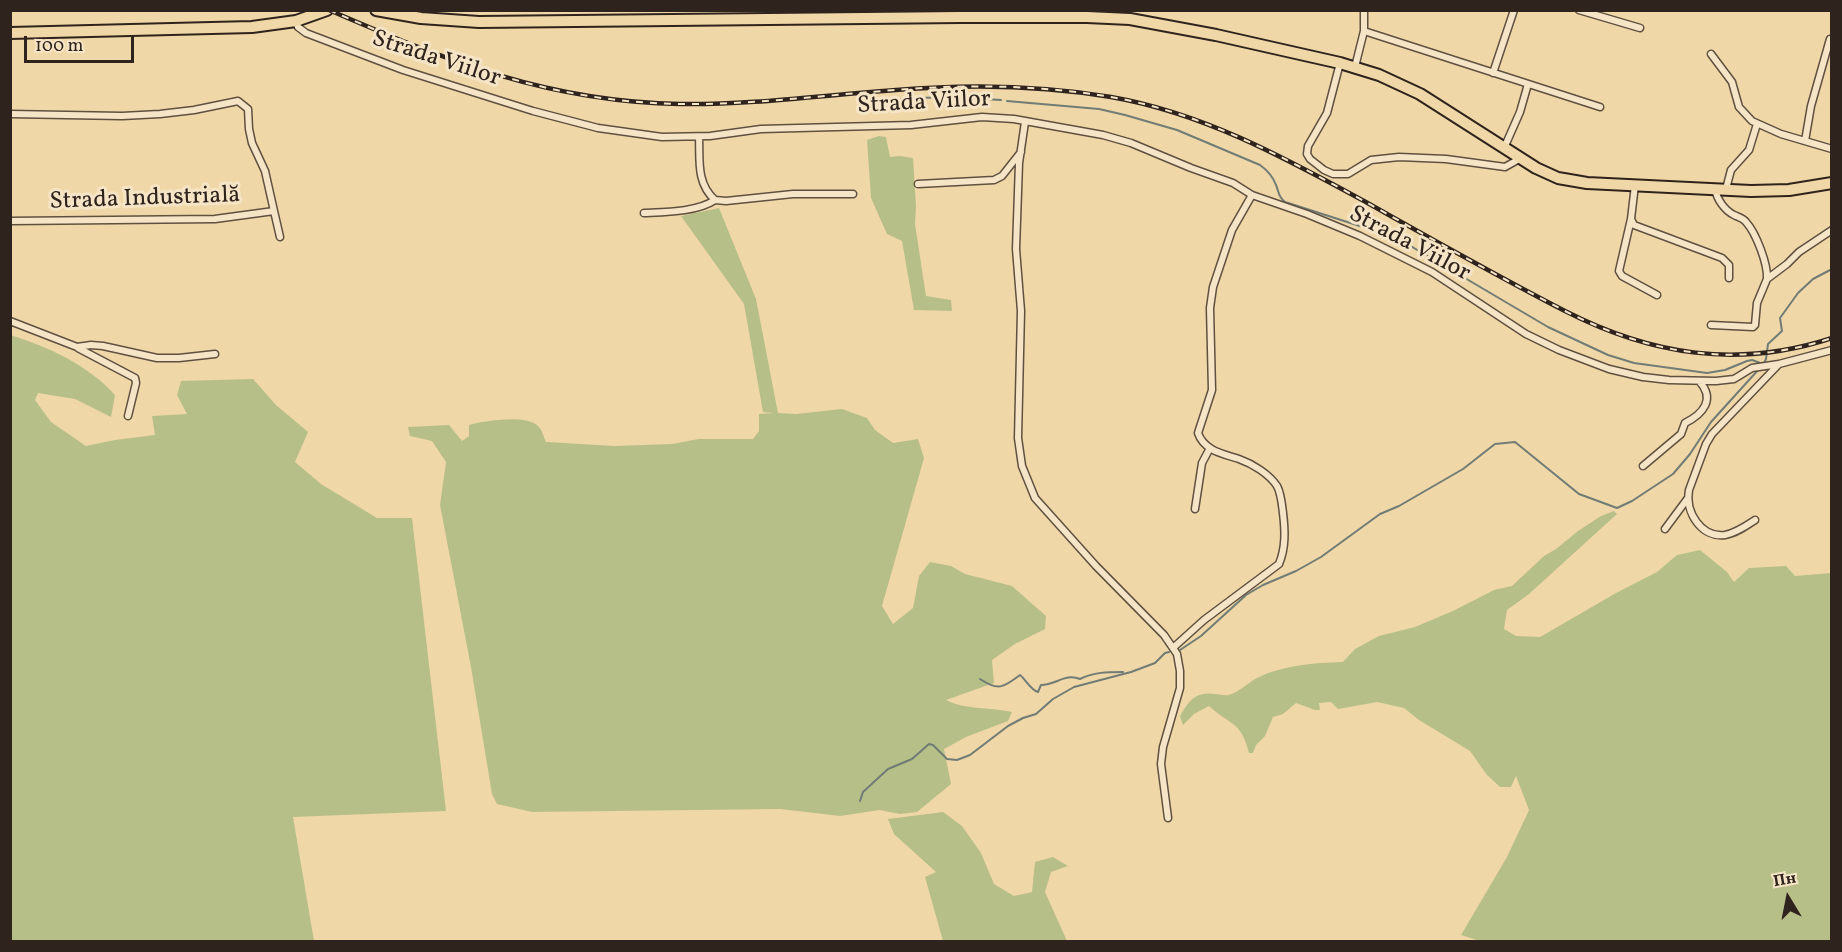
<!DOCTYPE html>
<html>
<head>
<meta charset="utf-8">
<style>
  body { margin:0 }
  #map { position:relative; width:1842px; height:952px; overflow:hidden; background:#f0d7a7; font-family:Vollkorn,serif }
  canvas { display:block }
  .frame { position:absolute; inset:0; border:12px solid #2f231d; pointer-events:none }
  .north { position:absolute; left:1758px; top:868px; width:60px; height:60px; -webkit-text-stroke:4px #f5e5c6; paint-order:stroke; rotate:350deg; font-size:16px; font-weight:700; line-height:24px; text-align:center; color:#2f231d }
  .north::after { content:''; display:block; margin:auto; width:21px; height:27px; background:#2f231d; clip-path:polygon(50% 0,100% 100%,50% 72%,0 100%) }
  .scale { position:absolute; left:24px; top:36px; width:110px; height:27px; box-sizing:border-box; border:3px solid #2f231d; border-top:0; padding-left:8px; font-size:18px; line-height:21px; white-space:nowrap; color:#2f231d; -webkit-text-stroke:4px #f5e5c6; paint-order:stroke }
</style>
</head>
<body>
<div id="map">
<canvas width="1842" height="952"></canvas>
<div class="frame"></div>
<div class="north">Пн</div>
<div class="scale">100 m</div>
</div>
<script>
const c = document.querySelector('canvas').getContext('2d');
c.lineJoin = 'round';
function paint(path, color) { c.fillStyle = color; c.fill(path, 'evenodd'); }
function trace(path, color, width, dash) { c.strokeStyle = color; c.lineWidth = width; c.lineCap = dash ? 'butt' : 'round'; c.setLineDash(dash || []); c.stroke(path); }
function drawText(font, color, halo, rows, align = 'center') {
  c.font = font + ' Vollkorn,serif'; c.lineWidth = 6; c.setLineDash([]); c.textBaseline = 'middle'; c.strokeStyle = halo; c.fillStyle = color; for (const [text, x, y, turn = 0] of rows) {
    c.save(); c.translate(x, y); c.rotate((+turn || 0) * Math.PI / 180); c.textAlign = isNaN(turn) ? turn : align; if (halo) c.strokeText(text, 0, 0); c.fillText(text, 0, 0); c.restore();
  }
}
paint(new Path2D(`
  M879 136 886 137 890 157 900 156 913 158 916 206 915 224 926 296 951 300 952 311 914 310 902 241 887 234 871 198 867 140Z
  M719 208 756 299 778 413 796 414 842 409 867 418 875 430 893 443 918 439 924 458 882 606 893 624 913 608 919 576 930 562 951 566 965 574 1012 586 1046 616 1045 629 1015 644 992 660 994 683 946 700C966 710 990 707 1012 712L1008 721 966 737 944 749 951 784 917 812 900 814 879 810 840 816 780 809 532 812 497 804 492 794 471 667 440 505 446 462 432 441 410 436 408 427 449 425 462 441 469 436V425C484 421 526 414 538 426 542 429 544 438 546 442L615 446 672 444 699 439H753L759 431V414L773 413 763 412 744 304 681 216Z
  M10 335C49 347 88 365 115 395L111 417 75 399 38 393 35 400 51 422 86 446 115 440 155 435 152 416 187 414 177 395 181 381 253 379 276 405 308 432 295 462 321 484 377 518H412L446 811 293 817 314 941H11Z
  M1614 511 1617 514 1529 594 1507 610 1504 629 1516 636 1540 637 1616 593 1657 572 1677 555 1700 550 1727 572 1734 582 1749 568 1786 566 1795 576 1831 573V941L1483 942 1461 935 1507 857 1529 810 1516 776 1511 787H1500L1487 775 1470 751 1419 720 1404 708 1377 702 1338 709 1331 702 1319 703 1320 710H1315L1296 703 1283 714 1273 717 1265 736 1256 745 1253 753H1249C1241 721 1231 726 1209 706L1194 714 1183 725 1180 716C1189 700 1196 691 1215 694 1219 694 1225 696 1229 695 1239 692 1248 683 1257 678 1283 665 1314 663 1343 662L1355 649 1379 636 1415 627 1453 611 1494 590 1512 586 1544 556 1556 549 1578 531 1601 516Z
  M943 812 962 826 981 853 994 884 1014 896 1032 892 1035 862 1053 857 1068 866 1051 872 1045 892 1067 941H943L925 877 936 872 894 834 888 819Z`), '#b7bf89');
trace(new Path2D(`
  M1007 101 1099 109 1125 115 1177 130 1260 165C1267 170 1273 177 1276 185 1279 192 1278 197 1285 202L1397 238 1548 327 1608 355 1634 363 1707 373 1725 370 1747 361 1752 360 1763 364
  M864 102C909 97 956 96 1001 100
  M1763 365 1766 359 1768 344 1782 331 1780 318 1798 293 1813 279 1832 269
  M1180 650 1201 636 1246 595 1263 585 1296 571 1321 557 1380 514 1399 506 1463 469 1495 444 1515 442 1579 494 1617 508 1632 501 1673 474 1690 454 1711 422 1759 369
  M980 679C998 691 1003 688 1020 675 1026 680 1031 690 1038 692L1041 685C1056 685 1065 673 1080 679 1094 672 1107 672 1123 672
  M860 801 863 792 888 769 912 759 929 744 933 745 947 759 957 760 970 755 1008 726 1023 718 1036 714 1053 699 1074 687 1131 672 1155 663 1165 653 1169 652`), '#707c75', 2);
const street = new Path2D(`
  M1579 10 1640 28
  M296 21 298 27 306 33 403 70 533 111 598 128 662 137 710 136 761 129 911 125 982 117 1014 119 1103 135 1131 143 1191 168 1233 183 1252 195 1307 214 1360 236 1432 272 1526 334 1559 350 1609 369 1643 377 1669 380 1716 381 1734 379 1752 368 1779 364
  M1364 31 1600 107
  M1711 54 1732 82 1739 107 1752 121 1781 134 1832 149
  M1340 63 1327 113 1308 146 1307 154 1310 159 1324 170 1333 174H1348L1371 160 1399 157 1446 159 1505 167 1521 158
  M1355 67 1364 31V10
  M1493 73 1514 10
  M10 114 122 116 160 114 194 110 238 101 248 109 249 129 252 143 265 171 274 211 215 219 10 221
  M1025 122 1019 163 1016 249 1021 311 1018 438 1022 466 1035 498 1096 566 1164 635 1177 654 1180 671V688L1163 747 1161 764 1168 818
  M699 137C700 160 696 183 715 200L726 201 793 194H853
  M1805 141 1811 106 1830 39
  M1505 146 1520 112 1528 84
  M918 184 994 180 1002 176 1021 152
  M1635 185 1631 219 1634 225 1722 258 1729 265V278
  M1715 189C1717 199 1724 210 1734 215 1738 217 1743 218 1746 222 1756 233 1768 264 1767 279
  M1726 189 1731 170 1749 150 1757 124
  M274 211 280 237
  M644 213C666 212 697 212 715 200
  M1631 219 1619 271 1622 276 1657 295
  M10 321 77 347 91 345 103 346 157 358H179L215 354
  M1711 325 1753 327 1755 325 1757 303 1767 279 1787 264 1799 252 1832 230
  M78 348 135 378 136 383 128 416
  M1643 466 1681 434 1685 423C1703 414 1716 399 1699 381
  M1195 509 1202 463 1210 448
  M1755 520C1746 526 1736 533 1725 535 1701 538 1685 512 1689 490L1706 444 1712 434 1779 364 1832 350
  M1665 529 1688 498
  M1174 647 1204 620 1279 564C1286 547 1285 530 1283 513 1282 505 1281 493 1277 486 1269 474 1253 464 1239 459 1224 454 1204 451 1198 433L1212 390 1210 308 1213 287 1232 230 1252 195`);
const primary = new Path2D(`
  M376 10 421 18 479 22 961 17H1087L1130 19 1216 35 1340 63 1379 75 1420 94 1536 168 1558 178 1587 183 1751 191 1789 190 1832 183
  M10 33 252 27 296 21 327 10`);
trace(street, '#5f5040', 9);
trace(primary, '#2f231d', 14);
trace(street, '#f5e5c6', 6);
trace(primary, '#f0d7a7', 10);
const rail = new Path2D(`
  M329 10C447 61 549 102 680 104 752 105 824 95 896 90 967 84 1040 85 1111 97 1203 113 1283 157 1364 201 1430 238 1497 276 1565 311 1651 355 1738 369 1832 338`);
trace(rail, '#2f231d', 4.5);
trace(rail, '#f5e5c6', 2, [7]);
drawText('24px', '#2f231d', '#f5e5c6', [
  ["Strada Viilor",436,60,18],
  ["Strada Viilor",924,104,-3],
  ["Strada Industrială",145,200,-2],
  ["Strada Viilor",1409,245,28]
]);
</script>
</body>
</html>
